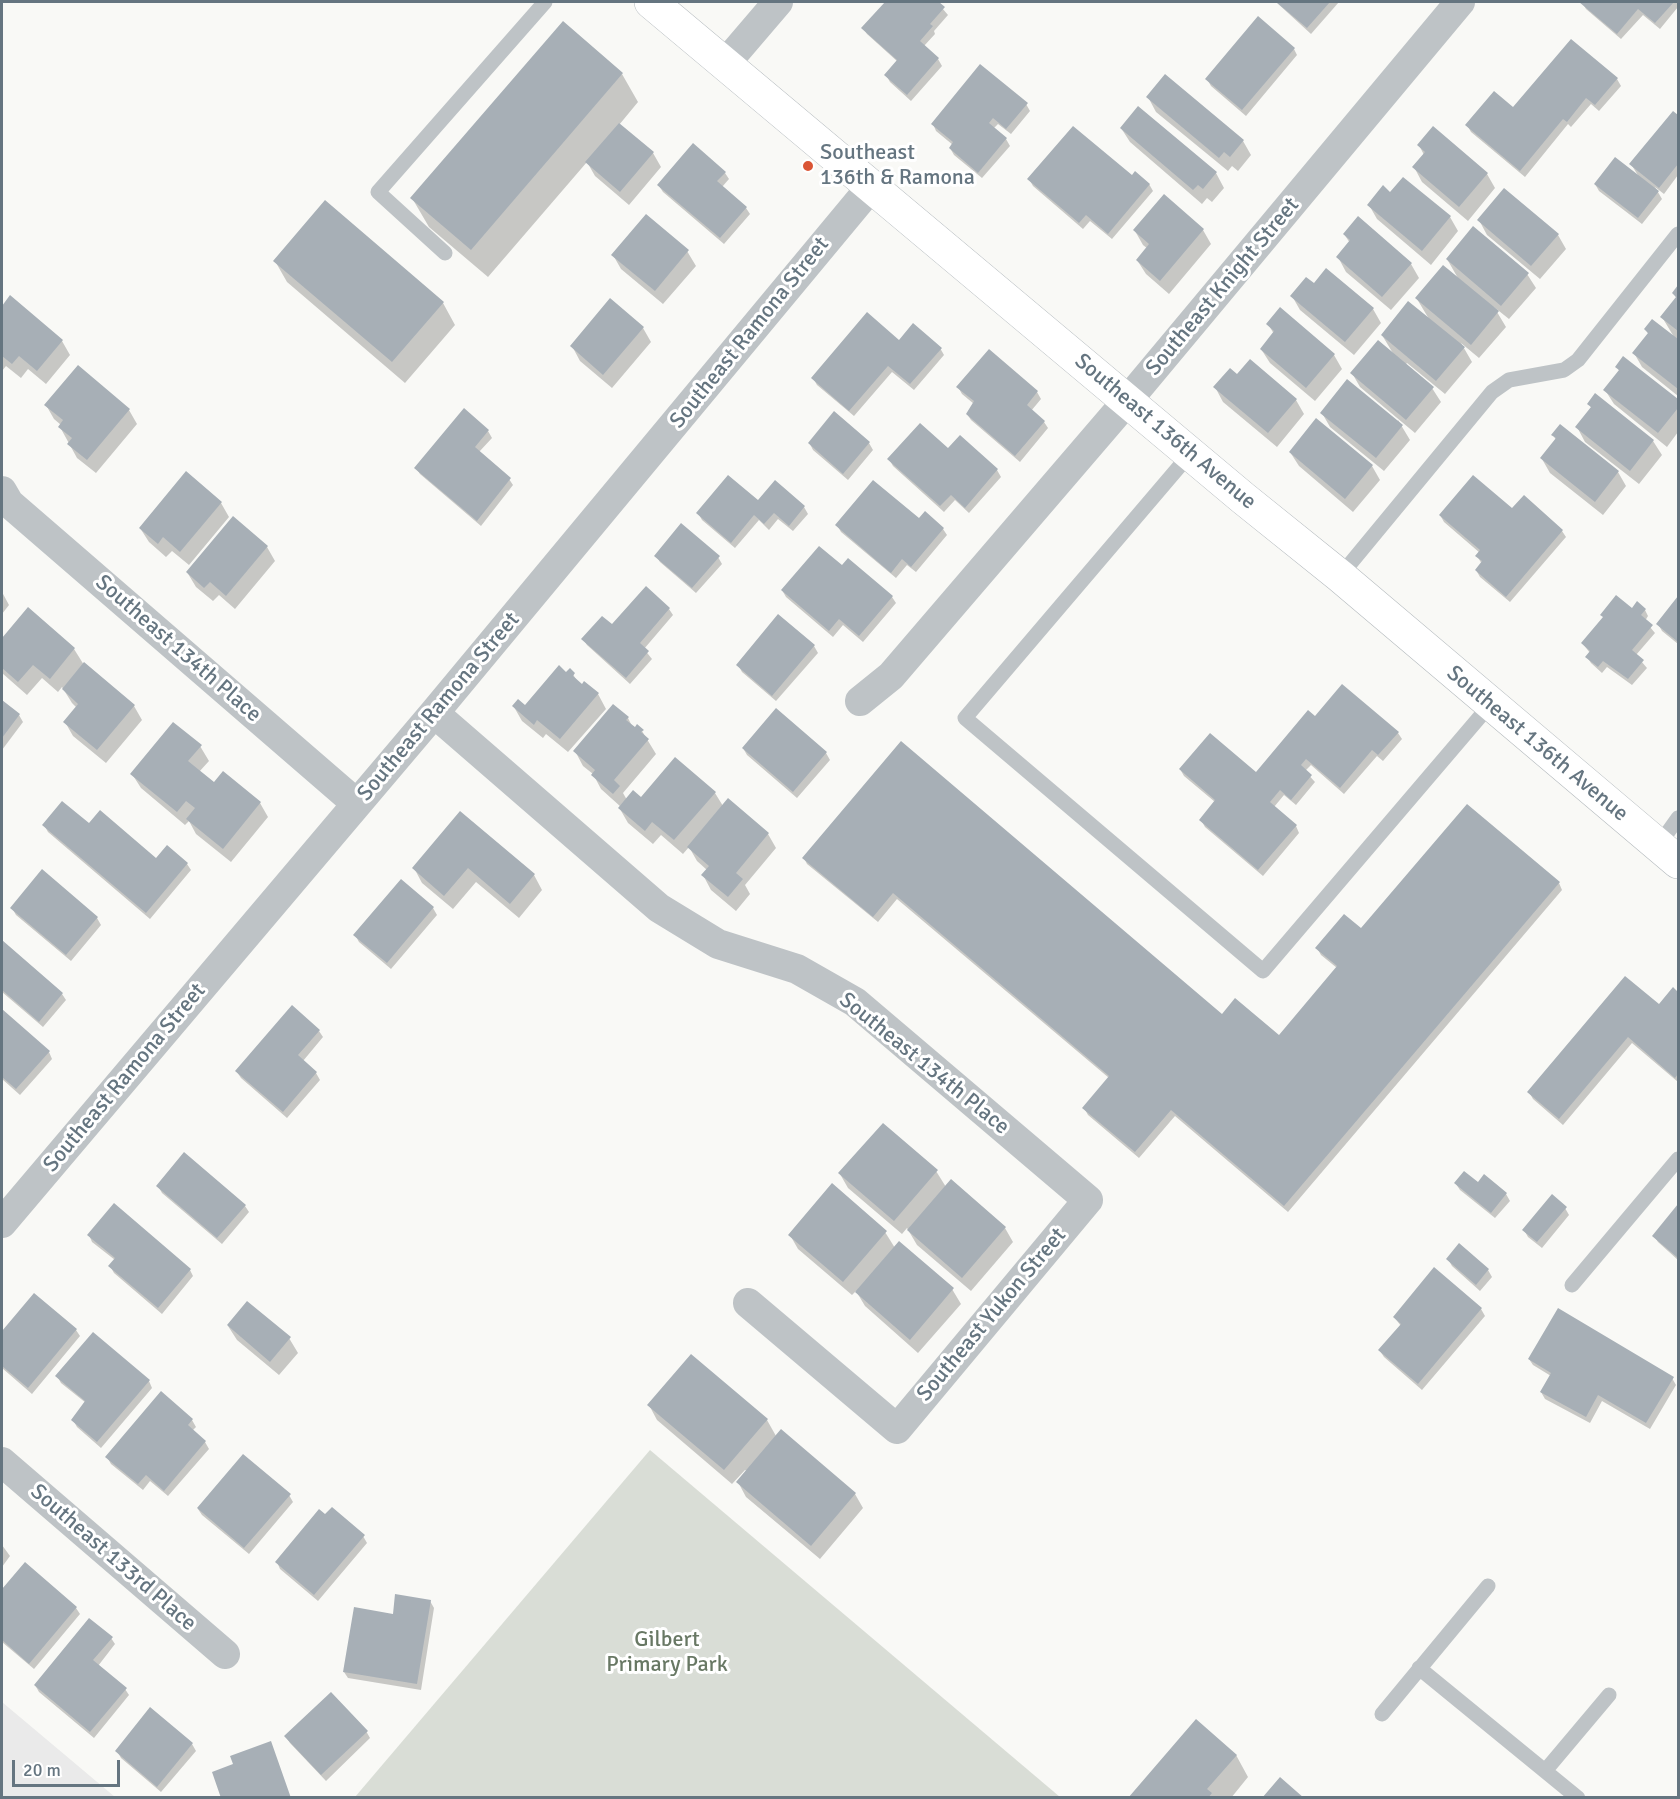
<!DOCTYPE html>
<html>
<head>
<meta charset="utf-8">
<style>
  body { margin:0 }
  #map { position:relative; width:1680px; height:1799px; overflow:hidden; background:#f9f9f6; font-family:Signika,sans-serif }
  canvas { display:block }
  .frame { position:absolute; inset:0; border:3px solid #657580; pointer-events:none }
  .scale { position:absolute; left:12px; top:1760px; width:108px; height:27px; box-sizing:border-box; border:3px solid #657580; border-top:0; padding-left:8px; font-size:18px; line-height:21px; white-space:nowrap; color:#657580; -webkit-text-stroke:4px #fff; paint-order:stroke }
</style>
</head>
<body>
<div id="map">
<canvas width="1680" height="1799"></canvas>
<div class="frame"></div>
<div class="scale">20 m</div>
</div>
<script>
const c = document.querySelector('canvas').getContext('2d');
c.lineJoin = 'round';
function paint(path, color) { c.fillStyle = color; c.fill(path, 'evenodd'); }
function trace(path, color, width, dash) { c.strokeStyle = color; c.lineWidth = width; c.lineCap = dash ? 'butt' : 'round'; c.setLineDash(dash || []); c.stroke(path); }
function drawText(font, color, halo, rows, align = 'center') {
  c.font = font + ' Signika,sans-serif'; c.lineWidth = 6; c.setLineDash([]); c.textBaseline = 'middle'; c.strokeStyle = halo; c.fillStyle = color; for (const [text, x, y, turn = 0] of rows) {
    c.save(); c.translate(x, y); c.rotate((+turn || 0) * Math.PI / 180); c.textAlign = isNaN(turn) ? turn : align; if (halo) c.strokeText(text, 0, 0); c.fillText(text, 0, 0); c.restore();
  }
}
paint(new Path2D(`
  M2 1702 115 1797H2Z`), '#eaeaea');
paint(new Path2D(`
  M650 1450 1060 1797H355Z`), '#d9ddd6');
paint(new Path2D(`
  M887 2H937L948 15 934 31 935 34 924 46 938 59 942 66 911 101 890 82 886 75 898 62 867 34 863 28Z
  M1276 2H1339L1311 34Z
  M1582 2H1678V7L1660 29 1643 15 1621 39 1586 9Z
  M1294 49 1297 55 1246 116 1211 86 1207 79Z
  M622 74 638 102 619 125 653 153 661 167 629 205 595 176 587 162 488 277 429 227 412 198Z
  M1617 79 1621 86 1599 111 1591 104 1571 127 1568 124 1525 177 1471 132 1467 125 1513 109Z
  M1148 97 1243 141 1251 155 1238 171 1232 166 1228 171 1156 112Z
  M1026 104 1030 111 1011 134 998 124 993 129 1006 139 1010 146 982 178 954 155 950 148 953 145 936 131 933 124Z
  M1673 113 1678 117V175L1664 194 1655 187 1662 199 1642 224 1599 191 1595 184 1639 177 1631 164Z
  M1121 128 1216 173 1224 188 1212 202 1207 198 1202 204 1130 142Z
  M1419 145 1487 174 1495 188 1468 221 1422 182 1414 167 1424 155Z
  M725 173 729 179 722 187 746 208 750 214 724 244 663 192 659 186Z
  M1132 177 1149 184 1153 191 1112 239 1090 221 1083 229 1033 186 1029 179Z
  M1391 194 1450 217 1458 231 1431 265 1377 219 1369 205Z
  M1479 220 1558 235 1566 249 1540 279 1487 235Z
  M1203 230 1211 244 1169 294 1146 274 1137 260 1148 249 1143 245 1135 231Z
  M1344 234 1411 264 1419 278 1391 310 1346 272 1338 257 1350 243Z
  M687 251 696 266 663 304 621 269 613 255Z
  M1447 259 1527 274 1536 288 1509 319 1494 307 1506 327 1479 358 1461 343 1472 362 1445 394 1407 363 1405 365 1432 388 1441 402 1415 433 1360 387 1352 373 1394 355 1382 335 1429 319 1417 299 1459 280Z
  M275 261 443 303 455 325 405 383 287 282Z
  M1314 285 1373 309 1381 323 1354 355 1300 310 1292 296Z
  M1678 287V396L1642 367 1634 353 1649 335 1646 330 1674 337 1662 317 1677 299 1674 294Z
  M10 297 62 341 70 355 46 384 28 369 21 378 6 366 2 371V308Z
  M1268 324 1334 355 1342 369 1315 401 1270 363 1261 349 1274 334Z
  M643 328 651 342 612 388 580 361 572 346Z
  M900 342 940 348 944 355 914 390 892 372 854 416 817 385 813 378Z
  M1624 358 1678 401V432L1667 447 1614 404 1605 390 1620 372 1617 367Z
  M1237 377 1296 400 1304 414 1277 447 1223 402 1215 387Z
  M958 387 1037 392 1041 399 1031 411 1044 422 1048 428 1020 462 971 420 967 414 974 404 962 394Z
  M1596 395 1653 441 1662 455 1639 484 1585 442 1577 427 1592 409 1589 404Z
  M46 405 129 410 137 424 96 473 77 458 60 427 61 425 54 419Z
  M1322 413 1397 422 1398 420 1410 440 1384 471 1330 427Z
  M488 431 492 438 479 452 509 479 513 485 481 526 420 474 416 468Z
  M1553 435 1618 472 1626 486 1603 515 1550 473 1542 459 1556 440Z
  M960 437 997 470 1001 477 969 513 955 500 944 512 893 466 889 459 948 450Z
  M869 443 873 450 848 480 813 450 810 444Z
  M1290 452 1372 466 1380 480 1353 512 1299 466Z
  M775 482 804 507 808 514 793 531 778 519 769 530 759 520 735 548 702 520 698 513 758 502Z
  M221 503 229 517 189 565 172 551 166 557 149 542 140 528Z
  M1512 510 1562 531 1566 537 1510 602 1480 577 1476 570 1482 564 1477 556 1480 553 1444 522 1440 515Z
  M919 520 943 529 947 535 916 572 907 565 896 578 841 532 837 525Z
  M267 547 275 561 235 609 219 595 213 601 196 587 187 572Z
  M656 556 718 557 722 564 696 593 660 562Z
  M842 567 892 597 896 603 863 642 843 625 833 637 786 597 782 590Z
  M2 592 9 605 2 614Z
  M1678 599V644L1662 631 1658 624Z
  M28 609 74 649 84 665 134 706 142 720 106 763 73 736 65 722 77 708 72 703 62 687 58 692 42 678 27 695 2 673V640Z
  M669 609 673 615 644 649 652 659 630 684 587 645 583 639 613 627Z
  M1632 610H1645L1648 616 1645 621 1655 633 1636 655 1647 668 1632 685 1607 667 1602 673 1591 663 1587 657 1590 653 1583 644 1604 619Z
  M814 646 818 653 776 701 742 672 738 665Z
  M570 670 580 685 598 694 606 709 568 752 546 734 543 738 522 721 514 707H525Z
  M2 702 19 715 23 722 2 750Z
  M613 706 628 718 633 728 642 731 656 754 623 793 627 800 715 793 723 806 768 834 776 848 745 885 750 894 736 911 711 890 703 875 707 870 697 861 689 847 683 854 661 835 653 844 628 823 620 809 621 807 601 789 593 774 583 766 575 751Z
  M776 711 826 753 830 760 797 798 747 755 743 748Z
  M1315 719 1398 733 1402 739 1383 761 1377 756 1344 794 1311 765 1305 771 1315 782 1296 805 1284 795 1274 807 1296 826 1299 833 1263 876 1205 827 1201 820 1215 802 1184 776 1180 769 1256 774Z
  M200 746 209 761 199 772 214 785 260 803 268 817 231 862 196 834 189 821 185 825 141 788 132 774Z
  M460 813 534 875 542 890 519 918 476 882 453 909 422 883 414 868Z
  M44 825H89L156 860 187 864 191 870 150 919 48 832Z
  M804 858 1279 1037 1337 968 1321 955 1317 948 1361 930 1559 883 1562 890 1288 1212 1175 1116 1139 1158 1088 1115 1084 1108 1109 1078 897 899 878 922 807 864Z
  M43 872 97 918 101 925 71 961 16 915 12 908Z
  M401 881 433 908 437 915 391 969 359 942 355 935Z
  M2 943 62 994 66 1000 43 1027 2 992Z
  M1673 989 1678 994V1082L1632 1043 1563 1125 1533 1099 1529 1092 1659 1007Z
  M2 1011 49 1052 52 1059 20 1095 2 1079Z
  M319 1031 323 1037 303 1061 316 1073 320 1080 287 1118 241 1078 237 1072Z
  M936 1171 946 1187 1005 1228 1013 1242 971 1291 917 1245 907 1228 902 1234 848 1188 840 1174Z
  M1456 1184H1478L1506 1194 1510 1201 1495 1218 1460 1190Z
  M158 1186 245 1206 249 1212 222 1244 162 1193Z
  M1678 1206V1260L1658 1242 1654 1236Z
  M1565 1208 1569 1215 1542 1248 1528 1237 1524 1230Z
  M885 1232 895 1248 952 1289 961 1304 918 1353 865 1306 856 1291 852 1295 798 1249 790 1235Z
  M89 1235 190 1270 193 1276 162 1314 114 1273 110 1266 115 1260 92 1242Z
  M1459 1246 1488 1270 1492 1277 1480 1291 1452 1266 1448 1259Z
  M35 1295 76 1330 80 1336 32 1394 2 1368V1334Z
  M1481 1309 1485 1316 1422 1390 1384 1357 1380 1351 1401 1326 1394 1317Z
  M228 1326 289 1338 298 1353 279 1375 237 1340Z
  M1529 1359 1672 1378 1676 1385 1650 1429 1602 1401 1590 1423 1545 1399 1541 1392 1551 1376 1533 1365Z
  M57 1376 149 1381 152 1388 101 1448 77 1427 73 1420 86 1403 61 1383Z
  M161 1394 192 1420 196 1427 192 1431 205 1442 209 1449 168 1496 150 1481 143 1490 111 1464 107 1457Z
  M649 1405 767 1420 776 1436 855 1494 863 1508 820 1559 746 1497 738 1482 747 1471 745 1470 732 1484 657 1420Z
  M289 1495 293 1502 249 1554 202 1515 198 1509Z
  M326 1517 363 1536 367 1543 318 1601 280 1569 277 1562Z
  M2 1545 10 1556 2 1567Z
  M25 1564 76 1608 80 1614 34 1669 2 1642V1592Z
  M430 1601 434 1608 421 1690 348 1678 344 1672 394 1615Z
  M111 1638 115 1644 98 1666 125 1689 129 1695 94 1738 39 1692 35 1685Z
  M150 1710 192 1744 196 1751 161 1792 121 1758 117 1751Z
  M366 1731 370 1738 326 1781 290 1743 286 1737Z
  M1236 1755 1248 1777 1231 1798H1130Z`), '#0003');
paint(new Path2D(`
  M885 2H939L945 7 930 24 933 26 920 41 939 58 907 95 884 75 897 60 861 28Z
  M1276 2H1330L1307 28Z
  M1579 2H1674L1655 23 1638 9 1617 34Z
  M1258 16 1295 48 1242 110 1205 79Z
  M563 21 623 73 471 250 410 198Z
  M1571 39 1618 78 1595 105 1586 98 1567 122 1563 119 1520 171 1465 125 1494 91 1513 107Z
  M980 64 1028 103 1006 129 993 118 989 123 1007 138 978 173 949 148 953 142 931 124Z
  M1165 74 1244 140 1230 157 1224 152 1219 158 1146 97Z
  M1138 106 1217 172 1203 189 1198 185 1193 190 1120 128Z
  M1673 111 1678 115V164L1659 188 1629 164Z
  M619 123 654 152 620 192 585 162Z
  M1073 126 1132 175 1135 171 1150 184 1108 234 1086 215 1079 223 1027 179Z
  M1433 126 1488 173 1459 207 1412 167 1425 152 1417 145Z
  M693 143 726 172 717 181 747 207 720 238 657 185Z
  M1615 157 1659 191 1638 218 1594 184Z
  M1403 177 1451 216 1422 251 1367 205 1383 185 1390 192Z
  M1504 188 1559 234 1531 266 1477 220Z
  M1164 194 1204 229 1160 281 1136 260 1149 244 1133 230Z
  M325 200 444 302 392 362 273 261Z
  M646 214 689 250 655 291 611 255Z
  M1358 216 1412 263 1382 297 1336 257 1350 240 1343 234Z
  M1473 226 1529 273 1501 306 1446 259Z
  M1443 265 1499 311 1471 345 1415 298Z
  M1326 268 1374 308 1345 342 1290 296 1306 277 1314 283Z
  M1678 285V331L1660 317 1676 297 1672 293Z
  M10 295 63 340 37 371 19 356 12 364 2 356V306Z
  M610 298 644 327 603 375 570 346Z
  M1408 301 1465 347 1436 381 1381 335Z
  M1280 307 1335 354 1306 388 1260 349 1274 331 1266 324Z
  M867 312 899 340 913 323 942 348 910 384 888 366 849 411 811 378Z
  M1652 319 1678 339V389L1632 353 1648 333 1644 329Z
  M1378 340 1434 387 1406 420 1350 373Z
  M989 349 1038 391 1027 405 1045 421 1015 456 966 414 974 401 956 387Z
  M1623 356 1678 399V408L1658 433 1603 390 1619 370 1615 367Z
  M1250 359 1297 399 1268 433 1213 387 1230 368 1237 374Z
  M78 365 130 409 87 460 67 444 72 438 58 427 63 420 44 405Z
  M1347 379 1403 425 1376 458 1320 413Z
  M1595 393 1654 440 1630 471 1575 427 1591 407 1587 404Z
  M464 408 489 430 475 447 511 478 477 521 414 468Z
  M834 411 870 442 843 474 808 443Z
  M1316 418 1373 465 1345 499 1289 452Z
  M920 423 948 448 960 435 998 469 965 508 951 495 940 506 887 459Z
  M1560 424 1619 471 1595 502 1540 458 1556 438 1551 435Z
  M186 471 222 502 180 552 163 537 158 544 139 528Z
  M728 475 758 500 775 480 805 506 789 526 774 513 764 524 754 515 731 543 696 513Z
  M1473 475 1512 508 1524 495 1563 530 1506 597 1475 570 1482 561 1475 556 1480 550 1439 515Z
  M873 480 919 518 925 511 944 528 911 567 902 559 891 573 835 525Z
  M233 516 268 546 226 596 210 582 204 588 186 572Z
  M681 523 720 556 692 588 654 556Z
  M819 546 842 565 848 558 893 596 859 636 839 619 829 631 781 590Z
  M646 586 670 608 640 643 649 651 626 678 581 639 602 616 612 624Z
  M1616 595 1632 608 1637 601 1646 609 1641 615 1653 625 1632 650 1644 660 1628 679 1603 661 1598 667 1585 657 1590 651 1581 643 1603 617 1600 615Z
  M1678 596V642L1656 624Z
  M28 607 75 648 50 679 33 665 18 682 2 668V638Z
  M778 614 815 645 772 696 736 665Z
  M84 662 135 705 97 750 63 722 78 704 62 689Z
  M559 665 566 672 570 668 575 673 573 676 582 684 584 681 599 693 560 739 537 720 534 725 512 706 518 699 525 705Z
  M1342 684 1399 732 1378 755 1372 750 1340 788 1306 759 1301 765 1312 775 1291 800 1280 790 1270 802 1297 825 1258 870 1199 820 1215 800 1179 769 1210 733 1256 772 1308 710 1315 716Z
  M2 700 20 714 2 738Z
  M613 704 629 717 626 720 635 727 637 724 644 730 641 732 649 739 614 780 620 786 613 794 591 775 595 770 573 751Z
  M776 708 827 752 793 792 742 748Z
  M173 722 202 745 188 761 214 782 223 771 261 802 223 849 186 819 195 808 186 801 177 812 130 774Z
  M901 741 1222 1014 1235 998 1279 1035 1337 966 1315 948 1344 914 1361 928 1467 804 1560 882 1284 1206 1171 1110 1135 1152 1082 1108 1109 1076 893 893 873 917 802 858Z
  M675 757 716 792 674 840 652 822 645 831 618 808 633 790 641 797Z
  M728 798 769 833 736 873 743 879 728 897 701 875 709 866 687 847Z
  M62 801 89 823 100 810 156 858 167 845 188 863 146 913 42 825Z
  M460 811 535 874 510 904 468 868 444 896 412 868Z
  M42 869 98 917 66 955 10 908Z
  M401 879 434 907 387 963 353 935Z
  M2 940 63 993 39 1022 2 990Z
  M1625 976 1659 1004 1673 987 1678 992V1074L1675 1078 1628 1037 1559 1119 1527 1092Z
  M292 1005 320 1030 298 1055 317 1072 283 1112 235 1071Z
  M2 1009 50 1051 16 1089 2 1077Z
  M883 1123 938 1170 894 1221 838 1173Z
  M184 1152 246 1205 217 1238 156 1186Z
  M1464 1171 1478 1182 1484 1174 1507 1193 1491 1213 1454 1183Z
  M951 1179 1006 1227 962 1278 907 1230Z
  M832 1183 887 1231 843 1282 788 1235Z
  M1552 1194 1567 1207 1537 1242 1522 1230Z
  M114 1203 191 1269 158 1308 108 1266 115 1258 87 1235Z
  M1678 1204V1258L1652 1236Z
  M899 1241 954 1288 910 1340 855 1292Z
  M1459 1243 1489 1269 1476 1285 1446 1259Z
  M1434 1267 1482 1308 1418 1384 1378 1350 1401 1324 1393 1317Z
  M34 1293 77 1329 28 1388 2 1366V1331Z
  M247 1301 291 1337 270 1362 227 1325Z
  M1558 1308 1674 1377 1646 1423 1598 1395 1586 1417 1540 1392 1551 1373 1528 1359Z
  M93 1332 150 1380 97 1442 71 1420 85 1401 55 1376Z
  M691 1354 768 1419 724 1470 647 1405Z
  M161 1391 193 1419 188 1425 206 1441 164 1491 146 1475 138 1484 105 1457Z
  M781 1429 856 1493 811 1546 736 1482Z
  M243 1454 291 1494 244 1548 197 1508Z
  M332 1507 365 1535 314 1595 275 1562 319 1509 325 1514Z
  M25 1562 77 1607 29 1664 2 1640V1589Z
  M395 1594 431 1600 417 1684 343 1672 354 1607 393 1614Z
  M89 1618 113 1637 93 1660 127 1688 90 1732 34 1685Z
  M331 1692 368 1731 321 1775 284 1736Z
  M150 1707 193 1743 157 1787 115 1751Z
  M1196 1719 1237 1755 1207 1789 1212 1793 1208 1798H1128Z
  M271 1741 291 1798H221L212 1772 233 1764 230 1756Z
  M1280 1777 1304 1798H1262Z`), '#a7afb6');
const secondary = new Path2D(`
  M651 2 1243 498 1340 576 1678 862`);
trace(secondary, '#b3b9bd', 34);
trace(new Path2D(`
  M445 253 378 192 545 2
  M1190 454 965 718 1263 971 1490 705
  M1340 576 1492 392 1509 380 1564 370 1578 360 1678 234
  M1658 846 1678 818
  M1572 1285 1678 1159
  M1419 1668 1578 1798
  M1382 1714 1488 1586
  M1545 1771 1609 1695`), '#bec3c6', 15);
trace(new Path2D(`
  M725 64 778 2
  M2 491 9 503 357 804
  M860 701 891 676 1127 401 1460 2
  M434 713 659 908 718 944 797 969 855 1002 1088 1200 897 1429 748 1303
  M2 1223 434 713 871 187
  M2 1462 225 1654`), '#bec3c6', 30);
trace(secondary, '#fff', 33);
for (const [x, y, r, color] of [
  [808,166,6,"#da5535"]
]) { const dot = new Path2D(); dot.arc(x, y, r, 0, 2 * Math.PI); c.fillStyle = color; c.fill(dot); trace(dot, '#fff', 2); }
drawText('22px', '#657580', '#fff', [
  ["Southeast",820,153],
  ["136th & Ramona",820,178]
], 'left');
drawText('22px', '#657580', '#fff', [
  ["Southeast Knight Street",1223,287,-50],
  ["Southeast Ramona Street",750,333,-51],
  ["Southeast 136th Avenue",1165,432,40],
  ["Southeast 134th Place",178,649,41],
  ["Southeast Ramona Street",439,707,-50],
  ["Southeast 136th Avenue",1537,744,40],
  ["Southeast 134th Place",924,1064,39],
  ["Southeast Ramona Street",125,1078,-50],
  ["Southeast Yukon Street",992,1315,-50],
  ["Southeast 133rd Place",113,1558,41]
]);
drawText('22px', '#687864', '#fff', [
  ["Gilbert",667,1640],
  ["Primary Park",667,1665]
]);
</script>
</body>
</html>
